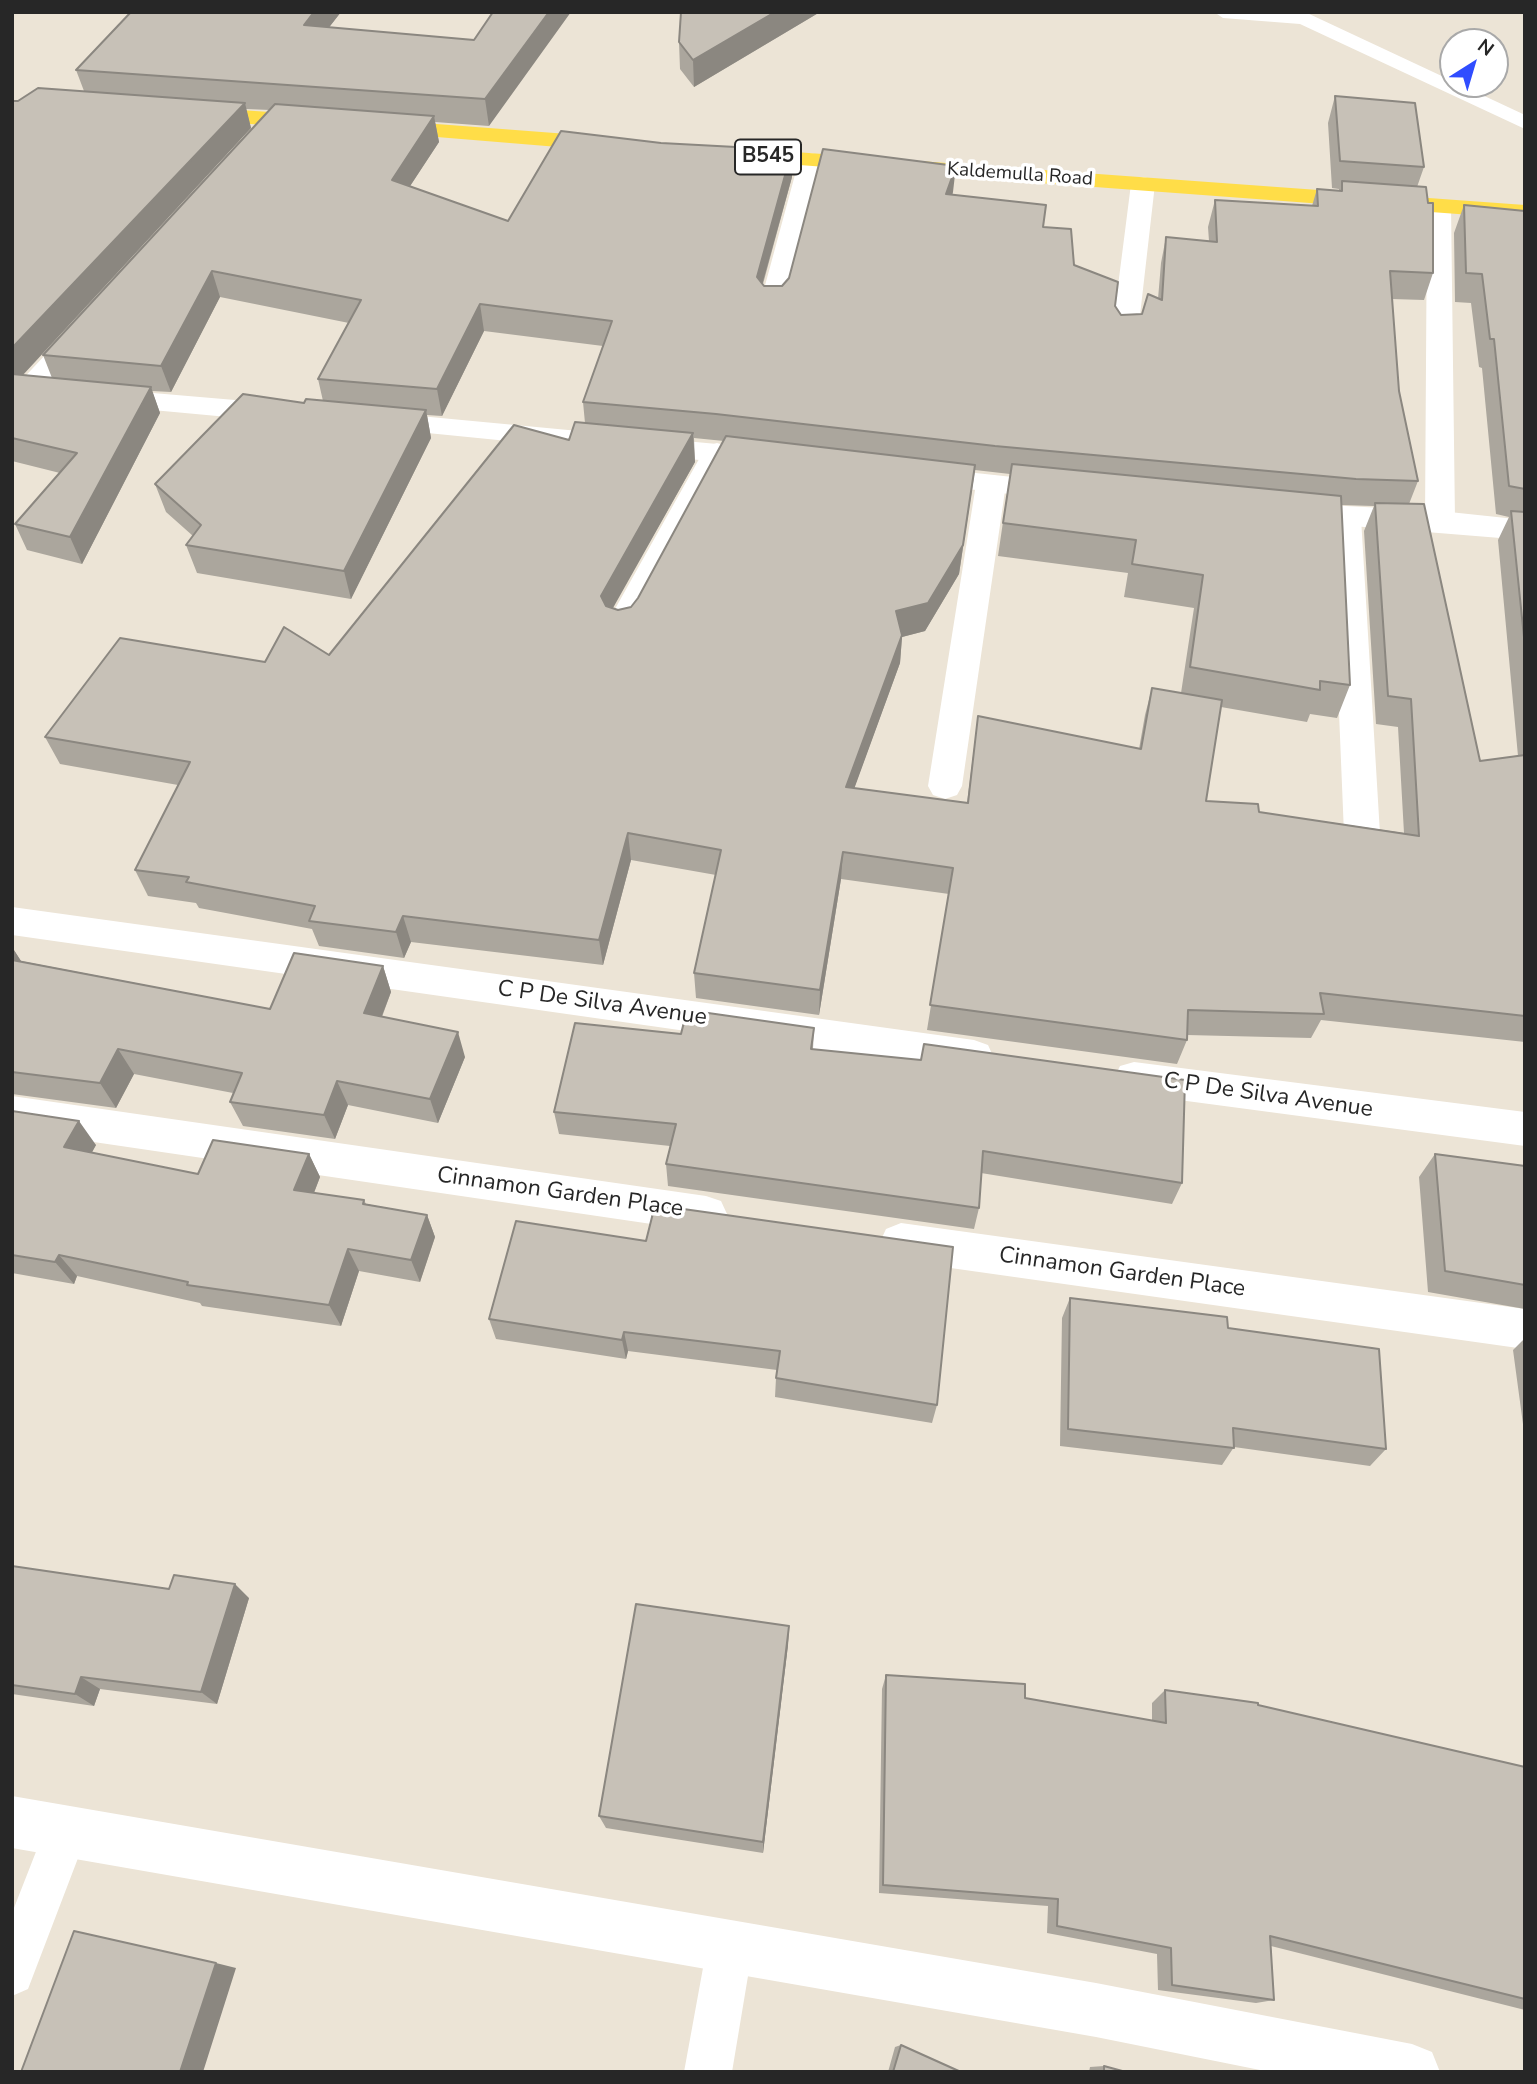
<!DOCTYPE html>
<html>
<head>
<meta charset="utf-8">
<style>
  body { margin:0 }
  #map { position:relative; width:1537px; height:2084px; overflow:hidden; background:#ece4d6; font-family:"Nunito Sans",sans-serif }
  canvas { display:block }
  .frame { position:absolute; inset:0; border:14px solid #272727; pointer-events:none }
  .north { position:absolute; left:1439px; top:28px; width:70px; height:70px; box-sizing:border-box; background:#fff; border:2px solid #a9a9a9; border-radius:50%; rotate:37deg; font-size:19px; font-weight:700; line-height:28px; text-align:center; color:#272727 }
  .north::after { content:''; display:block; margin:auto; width:24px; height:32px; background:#304dff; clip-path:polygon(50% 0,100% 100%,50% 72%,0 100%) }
</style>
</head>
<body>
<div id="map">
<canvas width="1537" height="2084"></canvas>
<div class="frame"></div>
<div class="north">N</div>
</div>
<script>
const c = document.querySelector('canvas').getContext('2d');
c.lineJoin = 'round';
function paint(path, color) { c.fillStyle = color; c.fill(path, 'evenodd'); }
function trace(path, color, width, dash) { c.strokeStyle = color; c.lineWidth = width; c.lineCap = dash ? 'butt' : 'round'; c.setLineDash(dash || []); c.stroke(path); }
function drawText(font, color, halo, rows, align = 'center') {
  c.font = font + ' "Nunito Sans",sans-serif'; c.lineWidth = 7; c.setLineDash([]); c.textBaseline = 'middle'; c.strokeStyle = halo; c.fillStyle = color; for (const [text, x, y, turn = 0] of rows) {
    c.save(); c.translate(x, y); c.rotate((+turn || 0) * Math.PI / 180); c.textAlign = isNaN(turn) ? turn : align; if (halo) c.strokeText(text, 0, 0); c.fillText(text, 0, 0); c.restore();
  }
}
paint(new Path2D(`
  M1214 12H1305L1525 115V129L1300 24 1223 18Z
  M66 1810 82 1816 88 1832 28 1989 12 1996V1913L50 1816Z
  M730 1923 746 1930 753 1946 732 2072H684L707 1946 714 1930Z`), '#fff');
paint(new Path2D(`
  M811 153 819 155 823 160 786 304 782 310H764L760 304 799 160 803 155Z
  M1143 177 1152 179 1155 184 1138 333 1134 339H1116L1112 333 1131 184 1134 179Z
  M1439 199 1448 201 1451 206 1455 521 1451 528 1440 531 1429 528 1425 521 1427 206 1430 201Z
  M83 322 92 324 96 330 92 336 38 396H18L14 390 18 384 74 324Z
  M717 443 727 446 731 452 638 625 633 633 622 636 611 633 606 625 703 452 707 446Z
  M991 475 1001 477 1006 484 962 786 957 795 945 799 933 795 928 786 976 484 981 477Z
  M1346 508 1357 511 1361 518 1380 834 1374 843 1362 847 1350 843 1344 834 1331 518 1335 511Z
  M12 907 974 1040 988 1045 993 1056 988 1067 974 1072 12 935Z
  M1134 1062 1525 1112V1146L1134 1094 1120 1090 1114 1078 1120 1066Z
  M12 1096 706 1196 721 1201 727 1214 721 1227 706 1232 12 1130Z
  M901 1223 1525 1309V1349L901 1261 886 1255 880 1242 886 1229Z`), '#fff');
paint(new Path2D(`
  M12 381 282 404 292 407 296 413 292 419 282 422 12 397Z
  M377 412 770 449 780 452 784 458 780 464 770 467 367 427 363 421 367 415Z
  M920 467 1059 482 1069 484 1074 491 1069 498 1059 500 910 482 905 476 910 470Z
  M1289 503 1440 511 1525 520V540L1278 520 1274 513 1278 506Z
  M12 1796 1096 1983 1412 2044 1432 2052 1440 2072H1270L1096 2037 12 1848Z`), '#fff');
paint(new Path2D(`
  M196 107 314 115 322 117 326 122 322 127 314 129 188 119 184 114 188 109Z
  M384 120 607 137 615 139 619 144 615 149 607 151 376 132 372 127 376 122Z
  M740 148 1525 205V219L732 160 728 155 732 150Z`), '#ffdd48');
paint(new Path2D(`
  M341 12 329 27 474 40 493 12 489 126 435 122 439 142 410 186 508 221 792 177 763 284 764 286H782L953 192 952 195 1043 227 1074 265 1115 306 1121 315 1142 314 1158 299 1161 263 1166 237 1209 241 1208 227 1215 200 1312 206 1317 189 1339 191V189L1332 188 1328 123 1335 96 1424 167 1417 187 1433 273 1424 300 1392 299 1399 391 1418 481 1409 504 1480 761 1518 756 1498 540 1509 517 1496 514 1482 368 1479 367 1471 303 1455 302 1454 233 1464 205 1525 211V1042L1321 1020 1311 1038 1187 1035V1040L1177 1064 927 1030 949 894 841 879 819 1015 696 998 694 973 716 875 631 860 603 965 411 942 404 958 319 946 312 929 199 908 196 903 148 896 135 870 178 785 60 764 45 737 265 662 329 655 569 440 585 423 583 402 603 346 484 331 442 416 427 415 431 438 351 599 197 573 186 545 193 536 166 512 155 484 304 403 323 401 318 379 349 323 220 297 171 392 152 391 160 413 82 564 27 550 15 524 60 473 12 461V101H18L84 91 76 70ZM246 109 270 110 43 355 52 378 23 375 251 128ZM694 438 724 441 638 598 631 607 618 610 612 608 695 462ZM975 470 1010 474 998 556 1128 573 1124 597 1194 608 1181 693 1152 688 1145 715 1139 749 978 716 967 803 854 788 900 663 902 637 925 631 959 574ZM1341 505 1374 506 1364 531 1376 724 1398 727 1404 833 1259 812 1206 801 1221 707 1307 722 1310 714 1337 718 1350 685Z
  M681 12H820L694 87 680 69 679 42Z
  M12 947 21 961 270 1009 383 966 391 992 382 1017 465 1057 438 1123 348 1105 335 1139 243 1126 230 1102 233 1093 134 1074 116 1108 12 1094Z
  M814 1028 813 1049 1182 1183 1172 1204 981 1173 979 1208 974 1229 668 1186 666 1164 670 1146 559 1134 554 1112 681 1034Z
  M12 1111 96 1145 91 1153 198 1174 309 1154 320 1177 314 1193 364 1200 366 1204 427 1215 435 1237 420 1282 359 1271 341 1326 202 1306 200 1303 77 1276 74 1284 12 1273Z
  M1435 1154 1525 1166V1309L1428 1292 1419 1177Z
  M516 1221 937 1405 932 1423 775 1397 776 1378 777 1370 628 1351 626 1359 496 1339 489 1319Z
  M1070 1298 1228 1328 1386 1449 1370 1466 1234 1447 1222 1465 1060 1446 1062 1318Z
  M1525 1338V1439L1513 1350Z
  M12 1566 169 1589 249 1598 217 1704 100 1689 94 1706 12 1694Z
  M789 1626 788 1645 763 1853 606 1828 599 1816Z
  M886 1675 1152 1721V1703L1165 1690 1258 1705 1525 1767V2010L1271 1946 1274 2000 1256 2003 1158 1990 1157 1954 1047 1933 1048 1906 879 1893 882 1689Z
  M901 2045 961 2072H888L895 2047Z
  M1104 2066 1126 2072H1089L1090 2067Z`), '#aba69d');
paint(new Path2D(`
  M314 12H341L310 52 304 25Z
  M549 12H571L489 126 485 99Z
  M775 12H820L694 87 693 60Z
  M245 103 251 128 19 379 12 380V348Z
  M434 116 439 142 397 206 392 180Z
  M792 150V177L757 303V277Z
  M956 166 953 192 944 221 946 194Z
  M212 271 220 297 171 392 161 366Z
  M480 304 484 331 442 416 437 389Z
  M151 387 160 413 82 564 70 537Z
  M426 410 431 438 351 599 344 571Z
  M693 433 695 462 604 624 601 596Z
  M975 465 959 574 925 631 902 637 900 663 845 814 846 787 896 611Z
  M628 833 631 860 603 965 599 940Z
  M843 852 841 879 819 1015 820 990Z
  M403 916 411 942 404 958 396 932Z
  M12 947 28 972 12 970Z
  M383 966 391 992 373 1039 364 1013Z
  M458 1032 465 1057 438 1123 430 1099Z
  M118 1049 134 1074 116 1108 100 1083Z
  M337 1081 348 1105 335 1139 324 1115Z
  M79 1121 96 1145 82 1171 64 1147Z
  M309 1154 320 1177 306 1213 294 1190Z
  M427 1215 435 1237 420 1282 411 1260Z
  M348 1249 359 1271 341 1326 329 1305Z
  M59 1255 77 1276 74 1284 55 1262Z
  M624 1332 628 1351 626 1359 622 1340Z
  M235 1584 249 1598 217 1704 201 1692Z
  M789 1626 788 1645 763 1853V1842Z
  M81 1677 100 1689 94 1706 75 1694Z
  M216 1963 236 1968 203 2072H180Z`), '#8b8780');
const building = new Path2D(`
  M131 12H314L304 25 474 40 493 12H549L485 99 76 70Z
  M681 12H775L693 60 679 42Z
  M38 88 245 103 12 348V101H18Z
  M1335 96 1415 103 1424 167 1340 161Z
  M275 104 434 116 392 180 508 221 561 131 661 143 792 150 757 277 764 286H782L789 278 823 149 956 166 946 194 1046 205 1043 227 1071 229 1074 265 1118 282 1115 306 1121 315 1142 314 1148 294 1162 300 1166 237 1217 242 1215 200 1318 206 1317 189 1342 191V181L1426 187 1428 203H1433V273L1390 271 1399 391 1418 481 1356 479 995 446 716 414 583 402 612 321 480 304 437 389 318 379 361 300 212 271 161 366 43 355Z
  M1464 205 1525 211V489L1509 486 1494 339H1490L1482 274 1466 273Z
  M12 374 151 387 70 537 15 524 77 453 12 438Z
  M243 394 304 403 306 399 426 410 344 571 186 545 201 525 155 484Z
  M575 422 693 433 601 596 606 606 618 610 631 607 638 598 726 436 975 465 963 545 928 603 896 611 902 635 846 787 968 803 978 716 1141 749 1152 688 1222 700 1206 801 1258 804 1259 812 1419 836 1411 699 1388 696 1375 503 1424 504 1480 761 1525 755V1016L1320 993 1324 1014 1188 1010 1187 1040 930 1005 953 868 843 852 820 990 694 973 721 850 628 833 599 940 403 916 396 932 309 921 315 906 186 882 189 877 135 870 190 762 45 737 120 638 265 662 284 627 329 655 514 425 569 440Z
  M1012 464 1341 496 1350 685 1320 681V690L1190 667 1203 575 1132 564 1136 540 1003 523Z
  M1511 511 1525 512V647Z
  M294 953 383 966 364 1013 458 1032 430 1099 337 1081 324 1115 230 1102 242 1073 118 1049 100 1083 12 1072V960L270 1009Z
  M687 1010 814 1028 811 1049 921 1060 924 1044 1185 1080 1182 1183 983 1151 979 1208 666 1164 676 1124 554 1112 575 1023 681 1034Z
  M12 1111 79 1121 64 1147 198 1174 213 1140 309 1154 294 1190 364 1200 363 1204 427 1215 411 1260 348 1249 329 1305 187 1285 188 1282 59 1255 55 1262 12 1255Z
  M1435 1154 1525 1166V1285L1445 1271Z
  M655 1205 953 1247 937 1405 776 1378 780 1351 624 1332 622 1340 489 1319 516 1221 646 1241Z
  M1070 1298 1227 1317 1228 1328 1379 1349 1386 1449 1233 1428 1234 1448 1068 1429Z
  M12 1566 169 1589 174 1575 235 1584 201 1692 81 1677 75 1694 12 1685Z
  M636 1604 789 1626 763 1842 599 1816Z
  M886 1675 1025 1684V1698L1166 1723 1165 1690 1258 1703V1705L1525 1767V1999L1270 1936 1274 2000 1172 1985 1171 1948 1057 1926 1058 1899 883 1885Z
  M74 1931 216 1963 180 2072H21Z
  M901 2045 961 2072H893Z
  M1104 2066 1126 2072H1104Z`);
paint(building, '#c7c1b7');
trace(building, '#8b8780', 2);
drawText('19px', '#272727', '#fff', [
  ["Kaldemulla Road",1020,175,4]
]);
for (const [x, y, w] of [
  [768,157,66]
]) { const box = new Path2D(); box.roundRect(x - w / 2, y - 17.5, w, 35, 5); c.fillStyle = '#fff'; c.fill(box); trace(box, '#272727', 2); }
drawText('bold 21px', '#272727', null, [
  ["B545",768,157]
]);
drawText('23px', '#272727', '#fff', [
  ["C P De Silva Avenue",602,1004,8],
  ["C P De Silva Avenue",1268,1096,8],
  ["Cinnamon Garden Place",560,1193,8],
  ["Cinnamon Garden Place",1122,1273,8]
]);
</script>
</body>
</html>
